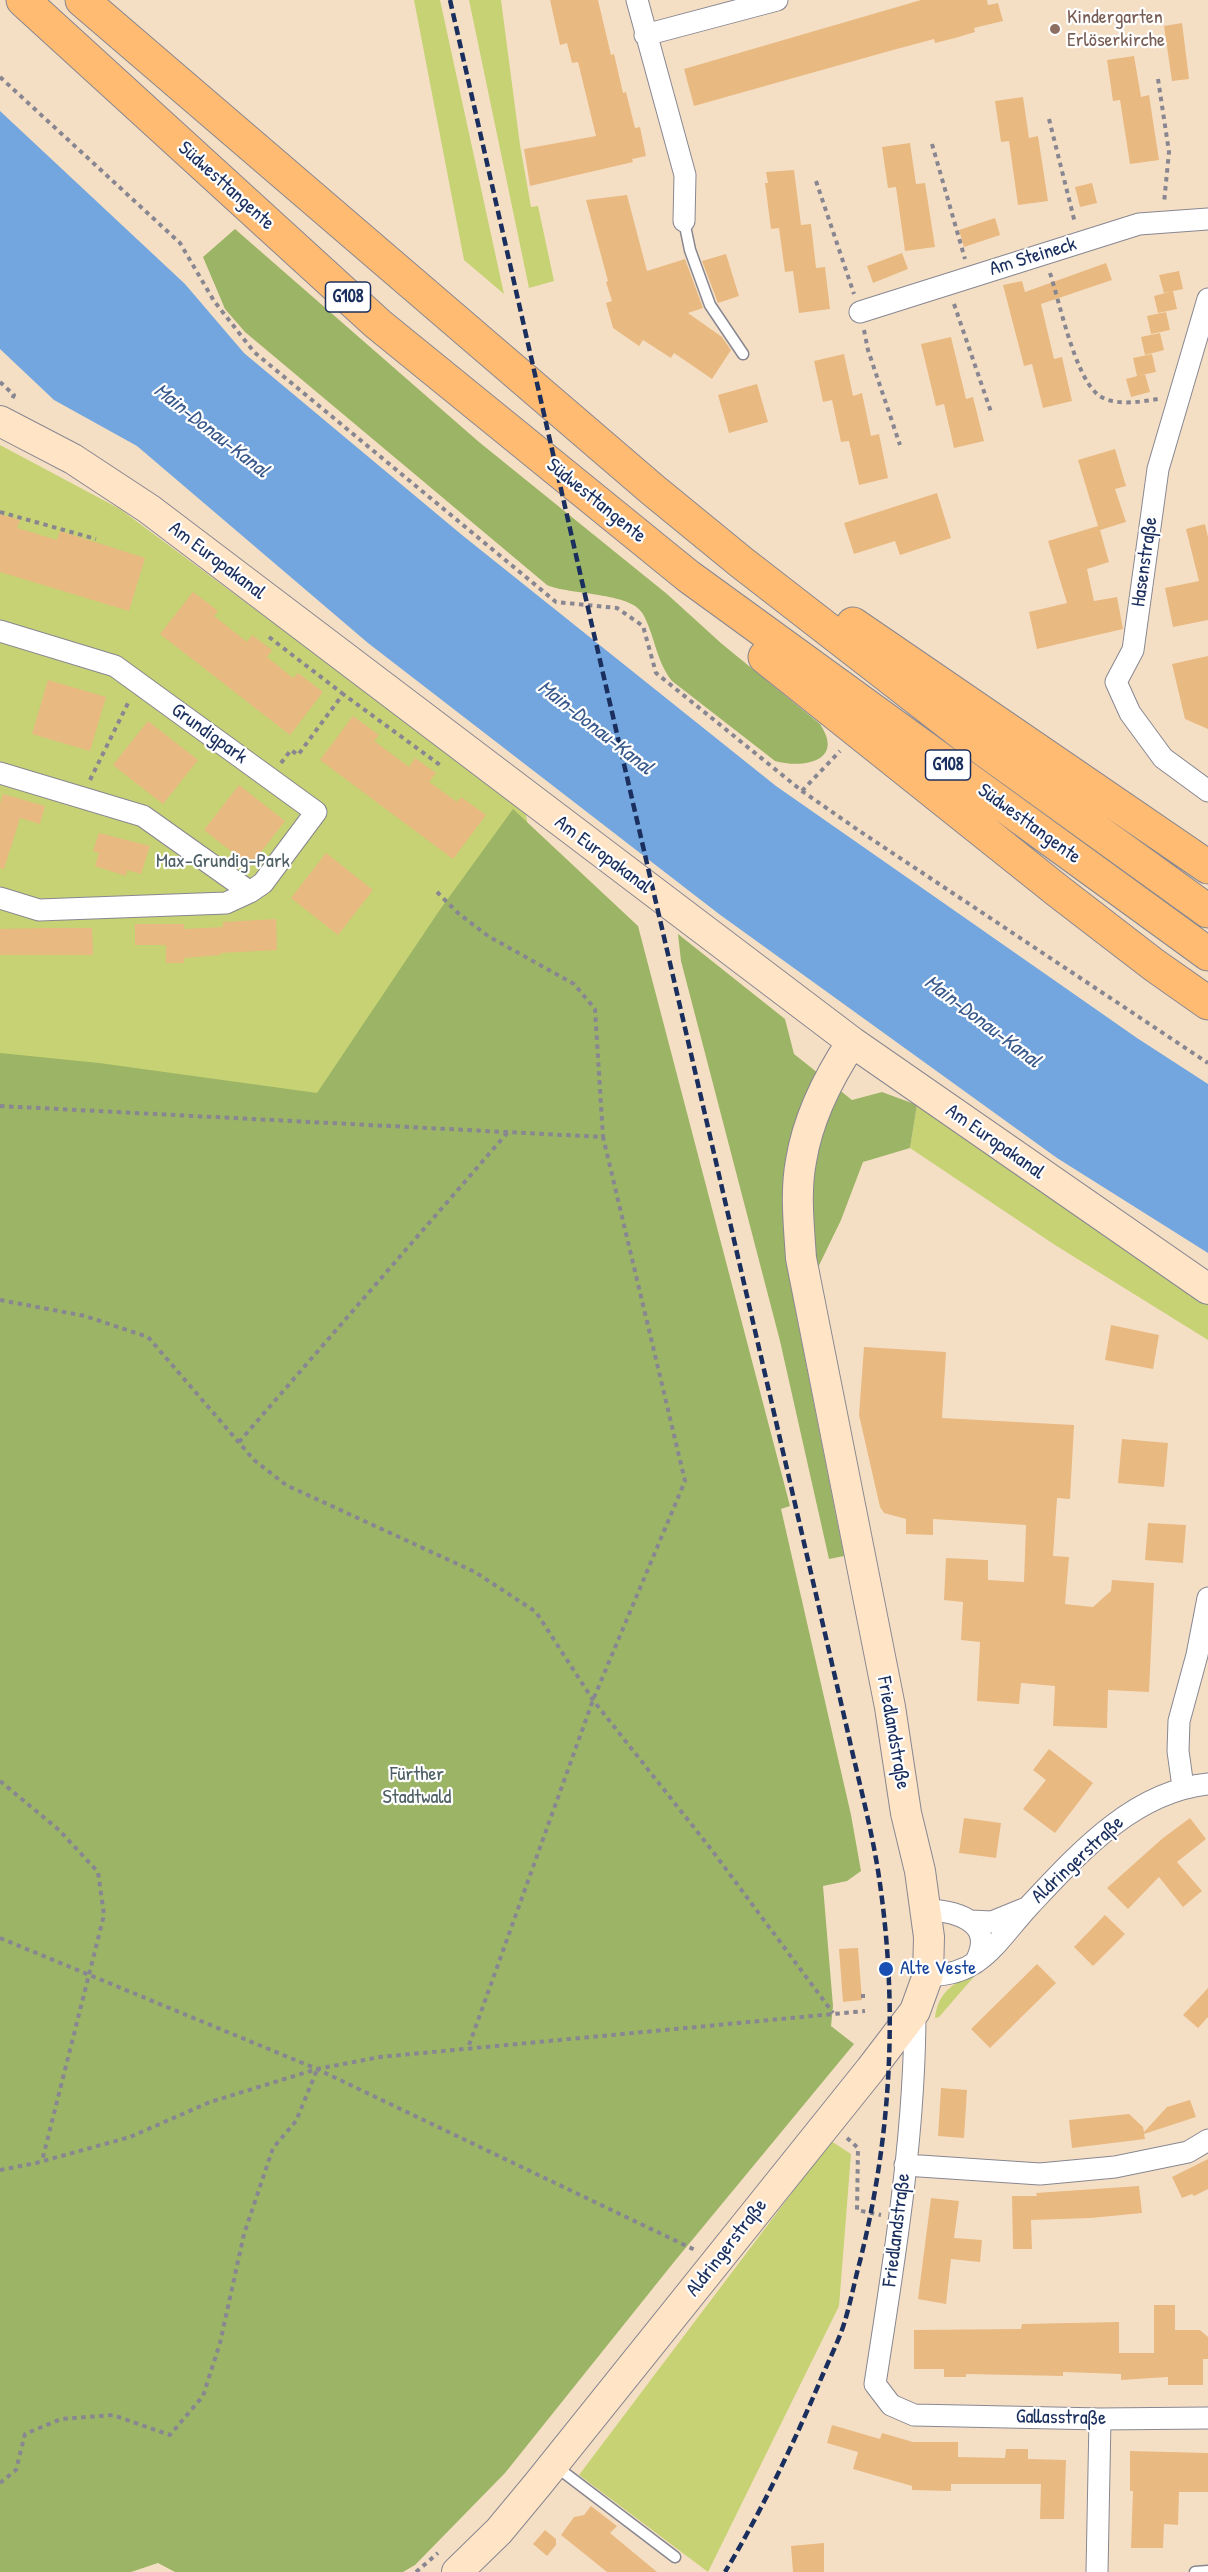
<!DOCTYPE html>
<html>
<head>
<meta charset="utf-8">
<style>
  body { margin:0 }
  canvas { display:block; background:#f5dfc4 }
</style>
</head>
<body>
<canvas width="1208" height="2572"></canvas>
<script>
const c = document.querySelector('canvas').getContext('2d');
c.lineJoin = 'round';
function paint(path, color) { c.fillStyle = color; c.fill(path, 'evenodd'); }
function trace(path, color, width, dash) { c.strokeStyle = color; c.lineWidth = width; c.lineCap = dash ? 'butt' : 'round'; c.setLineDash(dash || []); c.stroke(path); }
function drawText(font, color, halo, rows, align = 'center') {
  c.font = font + ' "Patrick Hand",sans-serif'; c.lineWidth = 4.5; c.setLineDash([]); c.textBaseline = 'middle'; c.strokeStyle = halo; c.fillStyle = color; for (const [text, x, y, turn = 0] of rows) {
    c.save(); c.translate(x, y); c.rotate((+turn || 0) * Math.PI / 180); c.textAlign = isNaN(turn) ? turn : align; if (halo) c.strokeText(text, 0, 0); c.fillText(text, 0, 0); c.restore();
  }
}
paint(new Path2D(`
  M414 0H440L504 294 464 260Z
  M469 0H501L520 145 531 207 538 206 554 281 529 288Z
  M0 445 120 509 525 810 586 1129 0 1060Z
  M917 1105 1208 1304V1340L1055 1245 910 1148Z
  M978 1972 939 2017 935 2018C938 1991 955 1982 978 1972Z
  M831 2141 851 2154 839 2306 708 2572 579 2475Z`), '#c6d274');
paint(new Path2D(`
  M235 229 479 442 667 594 722 644 820 724C845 761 804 769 775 761L672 681C656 661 655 636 643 614 631 592 569 595 547 585L245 332 225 309 203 257Z
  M513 809 638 926 790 1506 781 1509 851 1815 861 1871 847 1881 823 1886 833 2006 831 2026 854 2044 674 2262 505 2473 415 2565 403 2572H175L158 2563 131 2572H0V1053L99 1063 317 1093 439 911Z
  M678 934 785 1019 794 1054 852 1100 882 1092 917 1105 910 1148 863 1162 841 1220 796 1313 844 1556 829 1559 780 1341 681 961Z`), '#9cb466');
paint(new Path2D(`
  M0 111 185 284 244 353 462 535 776 786 1137 1038 1208 1084V1253L1057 1158 719 914 368 643 137 446 54 400 0 349Z`), '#73a6df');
paint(new Path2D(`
  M550 0H598L611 55 614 54 623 93 626 92 635 128 640 127 646 156 632 159 633 162 530 186 524 149 596 136 578 62 572 63 567 43 560 45Z
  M921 0H987L988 5 998 3 1003 21 974 28 975 32 955 38 935 43 934 39 893 50 694 106 684 69Z
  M1182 23 1189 79 1172 81 1164 26Z
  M1134 56 1141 97 1149 95 1159 160 1130 164 1120 100 1113 101 1107 60Z
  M1023 97 1029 138 1038 136 1048 201 1018 205 1009 141 1001 142 995 101Z
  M910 143 916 184 925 183 935 247 905 251 896 187 888 188 882 147Z
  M794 170 801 225 811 224 816 268 825 267 830 309 799 313 793 271 785 272 779 228 771 229 765 183H768L766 172Z
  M1092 183 1097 203 1080 207 1075 187Z
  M627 195 647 271 685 259 703 308 688 313 722 337 731 350 712 379 674 353 671 358 643 340 639 346 613 328 606 303 612 301 606 282 608 281 586 200Z
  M995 218 1000 235 964 247 959 230Z
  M902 253 908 269 873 283 867 266Z
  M726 254 739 296 718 303 702 261Z
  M1106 263 1112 280 1041 304 1054 359 1062 357 1072 401 1043 408 1032 364 1024 366 1003 285 1022 281 1025 292Z
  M1179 271 1183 289 1164 293 1159 275Z
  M1173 291 1177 309 1158 313 1154 296Z
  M1166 312 1170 330 1151 334 1147 316Z
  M1160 333 1164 350 1145 355 1141 337Z
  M951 337 966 399 973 397 984 441 954 448 944 404 936 406 921 344Z
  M844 354 853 396 862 393 871 436 879 434 888 478 859 485 849 441 841 442 832 400 823 402 814 361Z
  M1152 354 1156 372 1137 376 1133 358Z
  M1145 374 1150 392 1131 397 1126 379Z
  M757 384 768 422 729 433 718 395Z
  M1115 449 1126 486 1115 489 1126 522 1100 530 1109 562 1087 569 1094 601 1117 597 1123 629 1037 649 1029 612 1067 603 1048 541 1098 526 1078 460Z
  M937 493 951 538 900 555 895 541 854 554 844 523Z
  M0 514 20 520 17 528 57 540 60 531 145 558 129 611 0 572Z
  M1205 524 1208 537V620L1173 627 1165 588 1199 581 1186 529Z
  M193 592 218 611 214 616 247 642 252 635 272 650 267 657 293 678 298 673 323 692 290 735 160 634Z
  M1208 656V729L1185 719 1172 664Z
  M48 680 106 697 90 751 32 734Z
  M353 716 379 735 374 741 409 767 415 758 436 773 429 782 457 802 461 797 486 815 453 859 320 760Z
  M148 721 198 760 163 804 113 765Z
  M239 785 285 821 250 866 204 830Z
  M3 794 45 806 40 824 20 818 4 869 0 868V804Z
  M99 833 150 846 141 874 127 870 126 876 95 866 99 853 93 851Z
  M326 853 373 890 338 935 291 898Z
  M276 919 277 950 220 953 221 955 184 958V963H166V945H135V924H184V929L223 927V922Z
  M49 928H92L93 955H0V929Z
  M1111 1325 1159 1335 1153 1369 1105 1360Z
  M864 1347 946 1352 942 1418 1074 1425 1070 1499 1057 1498 1053 1556 1069 1557 1065 1604 1093 1607 1111 1591 1112 1580 1154 1583 1149 1692 1108 1690 1107 1728 1053 1726 1055 1686 1021 1683 1019 1704 977 1701 980 1642 961 1640 963 1602 944 1600 946 1558 988 1560V1580L1024 1582 1026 1525 933 1519V1535L906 1534V1519L884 1513 880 1507 859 1415Z
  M1122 1439 1168 1443 1164 1487 1118 1483Z
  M1148 1523 1186 1525 1183 1563 1145 1560Z
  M1049 1749 1093 1783 1055 1833 1023 1809 1046 1780 1033 1770Z
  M964 1818 1001 1823 996 1858 959 1853Z
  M1190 1818 1206 1839 1177 1862 1202 1891 1183 1907 1159 1877 1128 1909 1107 1888 1163 1838Z
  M1105 1915 1125 1934 1093 1966 1074 1947Z
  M858 1948 862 2000 843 2002 839 1949Z
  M1037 1964 1056 1983 990 2048 971 2029Z
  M1208 1988V2017L1198 2028 1183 2015Z
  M941 2088 967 2090 964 2138 938 2136Z
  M1190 2100 1196 2117 1144 2134 1145 2139 1072 2148 1069 2120 1129 2114 1143 2127 1144 2132 1167 2107Z
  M1208 2159V2189L1194 2196 1192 2194 1182 2198 1172 2177Z
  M1139 2186 1142 2213 1091 2218 1031 2220 1032 2249H1013L1012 2196H1037L1036 2193Z
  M931 2198 959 2201 954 2238 982 2240 980 2262 951 2259 946 2304 918 2299Z
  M1154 2305H1175V2330H1200L1208 2337V2359H1203V2385H1168V2377L1121 2380V2374L1063 2372V2376L966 2374V2377H944V2369H914V2330L1021 2329 1022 2324 1119 2322V2353H1154Z
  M832 2425 880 2439 882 2433 913 2442H958V2457L1005 2458 1006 2449H1028V2459L1066 2460 1064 2519H1040L1041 2484H951V2491L912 2490V2486L853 2469 858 2452 827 2443Z
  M1130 2451 1208 2453V2492H1179L1178 2525 1164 2524 1163 2548H1131L1133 2491H1130Z
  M591 2506 617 2526 610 2533 657 2572H607L561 2535 574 2517 584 2515Z
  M545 2530 556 2539V2545L547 2556 533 2544Z
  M824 2543V2572H793L791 2546Z`), '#e9b982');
const lane = new Path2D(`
  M684 221 690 250 710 305 743 354
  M554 2465 675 2557
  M1195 2572 1208 2571`);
const street = new Path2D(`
  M637 0 685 175 684 221
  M645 35 777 0
  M1208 299 1158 469 1133 650 1116 682 1130 713 1163 758 1208 791
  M860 312 1139 224 1208 219
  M0 631 115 666 316 812 263 883 250 892 143 816 0 773
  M0 898 39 910 226 903 250 892
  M1183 1787 1178 1751 1179 1721 1197 1655 1208 1598
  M927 1910C958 1911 997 1923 975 1963
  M970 1921 992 1922 1024 1909
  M928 1975C981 1977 998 1939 1030 1905 1079 1853 1133 1792 1208 1784
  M915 2011C915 2136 894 2261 875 2384L891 2405 914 2415 1100 2419 1208 2418
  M905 2165 1040 2174 1115 2167 1188 2152 1208 2140
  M1097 2572 1100 2419`);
const secondary = new Path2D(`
  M0 421 73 459 149 509 852 1042 1208 1289
  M457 2572 499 2531 538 2484 870 2070 915 2011 928 1975 929 1937 920 1871 906 1813 890 1707 801 1258C799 1226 795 1193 801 1161 808 1118 828 1078 852 1042`);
const highway = new Path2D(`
  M23 0 378 324 688 576 1208 954
  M82 0 653 490 741 562 964 735 1208 911
  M853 624 1208 867
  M765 657 1058 891 1154 965 1208 1003`);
trace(lane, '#888791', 13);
trace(street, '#888791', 23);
trace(secondary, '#888791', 32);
trace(highway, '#888791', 35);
trace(new Path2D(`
  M0 77 180 243 214 301 254 352 556 602 617 608 643 626 656 673 802 791 858 830 1208 1063
  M1158 79 1169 152 1164 203
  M1049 119 1075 223
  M932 144 965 259
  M816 181 854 294
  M1050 273C1060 304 1074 372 1096 393 1110 407 1140 402 1158 399
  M954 304 991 412
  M864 330 868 350 900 445
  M0 382 14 395 12 399
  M0 512 96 539
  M269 637 343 694
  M281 763 291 750 298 755 343 694 440 765
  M90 780 129 701
  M802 791 840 751
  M437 892 458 913 488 936 574 984 595 1009 603 1137
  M0 1106 603 1137 685 1481 593 1700 468 2048
  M0 1300 85 1316 148 1337 254 1460 286 1485 475 1572 536 1612 593 1700 711 1849 833 2013
  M239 1442 508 1132
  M0 1781 59 1830 98 1872 104 1915 42 2161
  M0 1938 317 2069 695 2250
  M861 1996H865
  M847 2138 858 2148 857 2210 881 2215
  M0 2170 36 2163 130 2137 210 2102 317 2069 380 2057 865 2011
  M0 2483 16 2470 25 2434 61 2419 113 2415 170 2435 203 2396 220 2343 244 2234 273 2148 296 2121 317 2070
  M416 2572 438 2553`), '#888791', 4, [4.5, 4.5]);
trace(lane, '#fff', 10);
trace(street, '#fff', 21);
trace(secondary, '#ffe4c6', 30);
trace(highway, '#ffbb71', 33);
trace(new Path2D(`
  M450 0 593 630 848 1733C859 1783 873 1833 880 1884 898 2011 891 2137 860 2261 854 2283 850 2306 843 2327 836 2347 826 2366 818 2386 791 2449 761 2512 725 2572`), '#1b2f5e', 4.5, [9, 4.5]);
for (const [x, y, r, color] of [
  [1055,29,6,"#8d6e63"],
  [886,1969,8,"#1a4fb4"]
]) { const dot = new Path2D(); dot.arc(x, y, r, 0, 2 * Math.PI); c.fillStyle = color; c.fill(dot); trace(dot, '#fff', 2); }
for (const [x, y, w] of [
  [348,297,45],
  [948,765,45]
]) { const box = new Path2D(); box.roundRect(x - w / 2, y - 15, w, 30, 4.5); c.fillStyle = '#fff'; c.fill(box); trace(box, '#1b2f5e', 1.5); }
drawText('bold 18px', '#1b2f5e', null, [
  ["G108",348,297],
  ["G108",948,765]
]);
drawText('20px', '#785e54', '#fff', [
  ["Kindergarten",1067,18],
  ["Erlöserkirche",1067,41]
], 'left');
drawText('20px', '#1b2f5e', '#fff', [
  ["Südwesttangente",226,186,42],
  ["Am Steineck",1033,257,-17],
  ["Südwesttangente",596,501,39],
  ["Am Europakanal",217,561,37],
  ["Hasenstraße",1145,562,-82],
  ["Grundigpark",209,734,36],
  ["Südwesttangente",1029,824,36],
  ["Am Europakanal",603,855,37],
  ["Am Europakanal",995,1142,35],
  ["Friedlandstraße",893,1733,80],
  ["Aldringerstraße",1078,1860,-43],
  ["Friedlandstraße",897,2230,-83],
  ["Aldringerstraße",727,2248,-52],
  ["Gallasstraße",1061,2418,1]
]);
drawText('20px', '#4e6065', '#fff', [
  ["Max-Grundig-Park",223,862],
  ["Fürther",417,1775],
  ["Stadtwald",417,1798]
]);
drawText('20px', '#164399', '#fff', [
  ["Alte Veste",900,1969]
], 'left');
drawText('italic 21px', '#3a598b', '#fff', [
  ["Main-Donau-Kanal",211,431,38],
  ["Main-Donau-Kanal",595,728,38],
  ["Main-Donau-Kanal",982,1022,37]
]);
</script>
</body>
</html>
